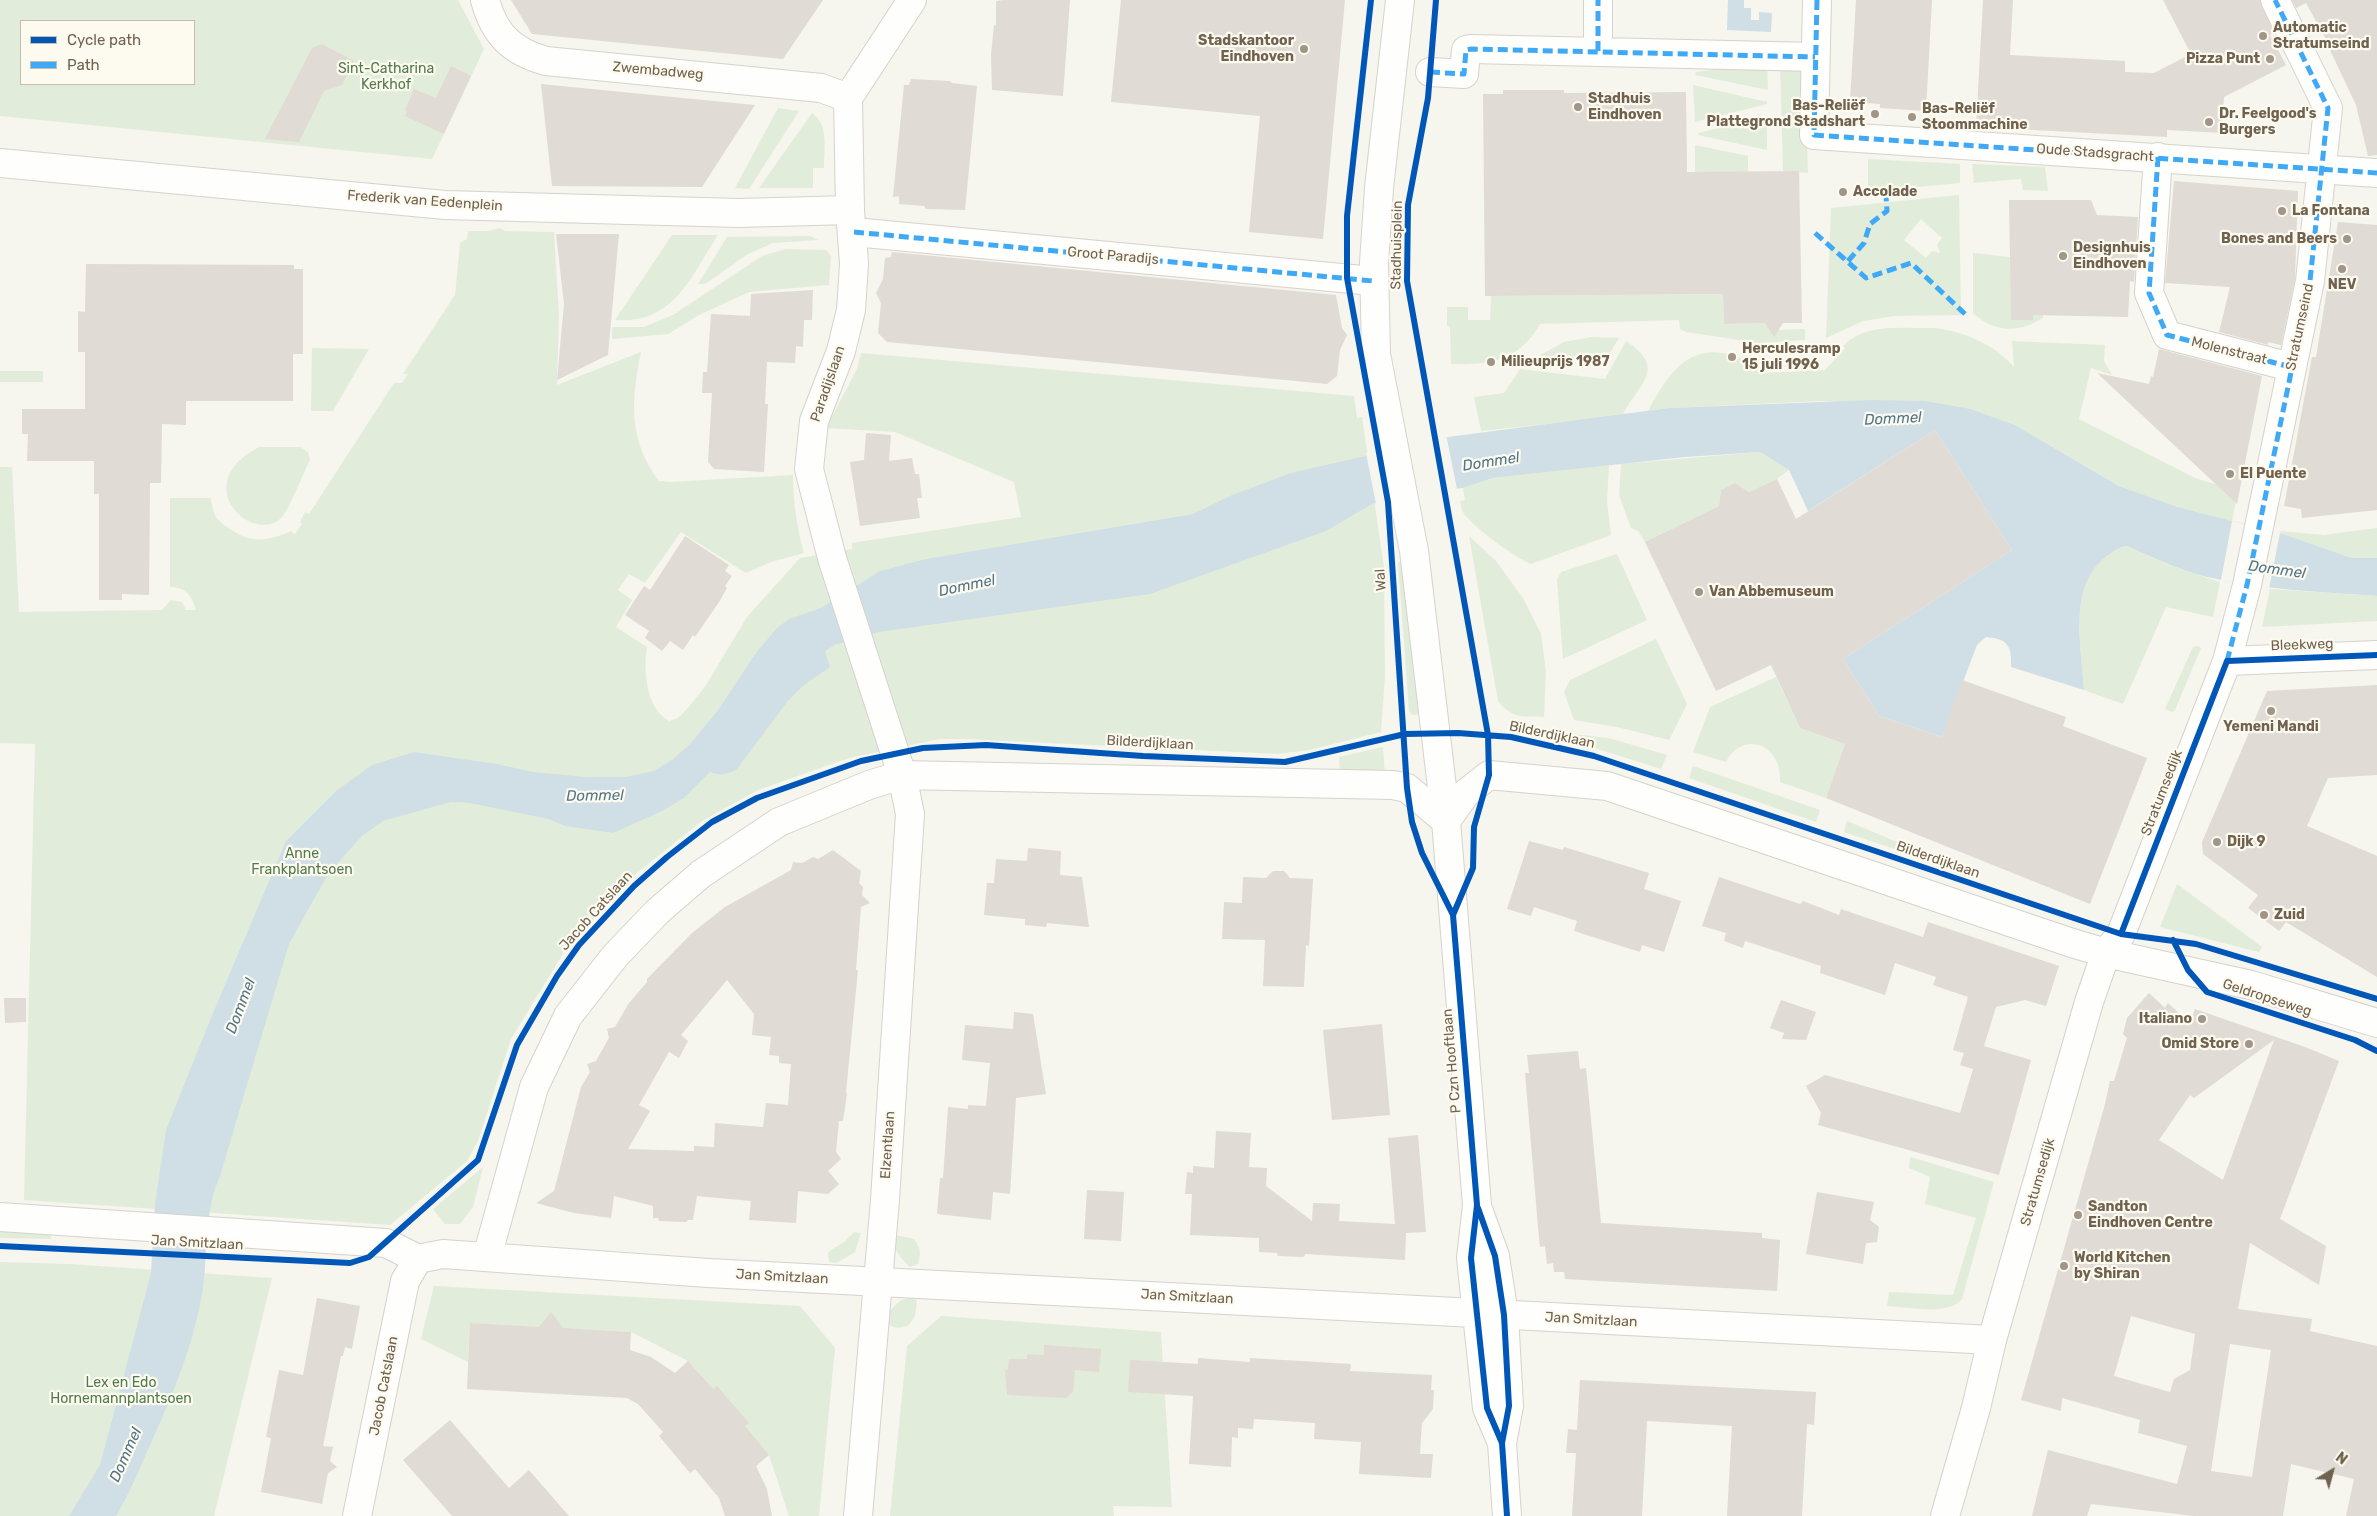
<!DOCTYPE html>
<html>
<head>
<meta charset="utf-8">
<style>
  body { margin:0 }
  #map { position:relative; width:2377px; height:1516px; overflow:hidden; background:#f6f5ee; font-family:Rubik,sans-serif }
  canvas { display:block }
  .legend { position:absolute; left:20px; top:20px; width:175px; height:65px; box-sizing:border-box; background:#fdfaf0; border:1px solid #c5bdb0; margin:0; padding:6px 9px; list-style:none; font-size:15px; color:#716250 }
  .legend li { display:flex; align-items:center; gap:10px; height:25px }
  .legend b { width:25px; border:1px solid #c5bdb0 }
  .north { position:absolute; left:2307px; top:1446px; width:50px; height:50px; -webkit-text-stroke:4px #fdfaf0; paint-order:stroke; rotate:37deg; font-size:14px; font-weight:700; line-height:20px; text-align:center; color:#716250 }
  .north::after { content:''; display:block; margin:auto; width:18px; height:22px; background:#716250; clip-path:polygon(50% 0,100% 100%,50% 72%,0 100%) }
</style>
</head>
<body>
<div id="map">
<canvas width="2377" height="1516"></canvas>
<ul class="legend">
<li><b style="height:6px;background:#0057b8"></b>Cycle path</li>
<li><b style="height:6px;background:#3fa9f5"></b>Path</li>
</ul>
<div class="north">N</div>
</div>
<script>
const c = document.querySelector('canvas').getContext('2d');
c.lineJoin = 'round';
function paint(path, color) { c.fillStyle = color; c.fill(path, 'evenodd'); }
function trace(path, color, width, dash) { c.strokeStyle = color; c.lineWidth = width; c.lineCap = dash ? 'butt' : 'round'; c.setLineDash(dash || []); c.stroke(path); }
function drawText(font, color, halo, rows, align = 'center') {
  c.font = font + ' Rubik,sans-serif'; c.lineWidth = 4.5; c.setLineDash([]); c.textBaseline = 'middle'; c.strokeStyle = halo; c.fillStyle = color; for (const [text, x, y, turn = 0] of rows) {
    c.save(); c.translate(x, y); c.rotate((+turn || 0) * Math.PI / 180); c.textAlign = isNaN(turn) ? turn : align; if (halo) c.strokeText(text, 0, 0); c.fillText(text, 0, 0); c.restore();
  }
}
paint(new Path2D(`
  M0 0H458L484 49 432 159 0 116ZM21 21H194V84H21Z
  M1767 63 1768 90 1695 75 1696 72Z
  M1780 64 1804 66 1808 173 1783 171Z
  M1693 85 1767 102V104L1695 122Z
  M778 108 799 111 749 189 735 188Z
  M812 113C829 124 824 150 824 168H813V188H759Z
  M1767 116V150L1698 135 1699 133Z
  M1695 145 1748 156V172H1695Z
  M1868 159 1960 164V183L1868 192Z
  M1972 164 2045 167 2048 191 2023 190 2021 179 1974 183Z
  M1959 195 1961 315 1895 316 1863 321 1826 338 1831 208ZM1921 219 1942 238 1937 245 1940 253 1932 251 1926 258 1904 240Z
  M500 228 505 231 554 232 559 315 557 385 641 352C631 400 628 440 659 481L670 482 793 475C793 502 797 528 804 553L771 562 746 573 681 532 645 583 629 574 618 590 632 600 616 627 647 647C643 670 646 709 669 721L678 718 688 708 706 685 747 617 800 558 852 549V543L1021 517 1014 482 895 432 826 428 857 369 861 353 1354 396 1357 418 1362 417 1384 568 1385 676 1381 732 1309 750 1277 754 967 739H939L849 758 758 790 702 821 633 876 564 952 511 1039 478 1141 467 1161 390 1225 24 1200 35 744 0 743V467H12L19 612 162 610 171 600 182 602 186 610H196C192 596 186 587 170 587V498H210C212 504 213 512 216 517 220 523 228 528 235 532 254 544 271 540 291 531L295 534 302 524 300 522 305 512 309 514 394 383H402L408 374H403L455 295 460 243 467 239 468 231H488Z
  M672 235H718C690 278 674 324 615 320Z
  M810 236 818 240 773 243 748 254 705 284H698L727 237Z
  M786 249 826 250 831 256 829 285 749 292 699 315 668 334 612 339V327H644L673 315 762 256Z
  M1973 253 2010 257 2033 315H2043V318C2019 333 1994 333 1973 313Z
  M1723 294 1724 324 1770 323 1779 330 1805 329V340L1759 343 1686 332 1680 329 1679 320 1540 324C1519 361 1490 365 1451 364L1450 327 1447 326V307H1468V320H1490L1491 296Z
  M1935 328C1965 332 1994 344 2014 367L2012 341 2105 345 2104 361 2112 375 2091 368 2079 419 2195 478 2218 485 2237 496 2232 521 2178 507 2119 486 2015 425 1971 409 1822 401 1669 408 1648 411C1667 376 1687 342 1732 355 1744 359 1754 364 1762 373L1825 370 1845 348 1843 346C1866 322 1905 329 1935 328Z
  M1592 337 1619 338 1604 363 1573 359 1567 366 1528 362 1564 342Z
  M1626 341C1668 369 1639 383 1622 416L1481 431 1474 397 1504 393 1520 369 1605 379Z
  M312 348 369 349 333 411H311Z
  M0 371H43V382H0Z
  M259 447H300L308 452 310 460C304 472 290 507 283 516 255 548 186 485 259 447Z
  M1760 452 1789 470 1777 479 1749 492 1735 483 1721 490 1719 506 1645 542 1638 531 1631 528 1619 495 1621 464Z
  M1609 465 1607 501 1611 535 1531 564C1517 559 1470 525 1463 512 1461 509 1461 505 1460 501L1465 500 1463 488 1493 478Z
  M2377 528V558H2352L2280 533 2281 531 2324 535Z
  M1469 536 1496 561 1523 598 1541 634 1546 672 1544 717C1523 716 1512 719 1498 701Z
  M2127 546 2169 565 2220 582 2213 617 2166 607 2123 704 2084 690C2082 646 2066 583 2110 554 2115 551 2120 547 2127 546Z
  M1617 554 1647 620 1563 659 1557 580 1561 572Z
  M1409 560 1421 714 1412 715 1409 711 1398 562Z
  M2270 589 2377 596V621L2262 627Z
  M1656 639 1687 704 1669 740 1617 727 1574 720 1564 692 1570 680Z
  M2199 646 2201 648 2175 710 2172 712 2165 709 2193 647Z
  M1776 677 1800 728 1845 744 1826 798 1780 782C1783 745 1743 729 1726 762L1693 752 1710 707Z
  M1563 733 1609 738 1667 755 1661 769 1563 738Z
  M1383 747 1385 776 1340 774 1339 757Z
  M1693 766 1820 810 1816 822 1689 778Z
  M1847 821 1947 863 1948 867 1844 832Z
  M2177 884 2262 947 2259 952 2160 927Z
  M1910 1157 1994 1182 1962 1299C1949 1316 1908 1307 1887 1306L1889 1292 1953 1295 1976 1218 1925 1204 1930 1177 1909 1168Z
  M483 1167 473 1207 460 1224H445L433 1209Z
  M0 1231 51 1234V1239L0 1238Z
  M854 1232 861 1233 855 1252 837 1263 829 1262 828 1252 844 1242Z
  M891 1234 914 1239C921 1248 921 1253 918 1264L910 1267C899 1257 893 1248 891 1234Z
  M0 1262 69 1264 272 1278 214 1516H0Z
  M434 1286 800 1306 835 1348 819 1516H789L769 1455 688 1361 631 1332 470 1324 468 1362 421 1339Z
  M913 1297 917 1301 915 1316 909 1325C899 1329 894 1329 885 1322 890 1308 898 1299 913 1297Z
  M941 1316 1161 1332 1172 1507 1113 1506 1114 1516H890L907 1346Z`), '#e1edda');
paint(new Path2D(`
  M1728 0H1744V8H1751V20H1759V12L1772 13 1771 32 1727 30Z
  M1871 400 1925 401 1971 409 2015 425 2119 486 2178 507 2283 534 2352 558H2377V596C2323 592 2269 590 2217 579 2185 573 2156 559 2127 546 2120 547 2115 550 2110 554 2066 583 2082 646 2084 690L2011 667C2012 646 2008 639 1986 637L1977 645 1942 737 1879 716 1843 659 2012 550 1935 430 1808 511 1789 470 1760 452 1685 457 1493 478 1463 488 1435 491 1372 504 1326 531 1150 594 879 632 835 645 825 651 830 667 804 685 787 702 736 770C726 775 720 776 710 772L684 798 662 811 613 833 565 826 548 819 470 803 451 802 383 821 362 836 328 874 289 944 220 1176C204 1212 208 1250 203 1288 194 1346 170 1402 146 1454 137 1475 128 1496 116 1516H69L100 1465 151 1273 155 1204 166 1130 213 1013 286 841 336 791 372 765 414 752 497 764 533 772 586 777H626L654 771 672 760 691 743 719 709 756 653 776 629 789 619 821 608 880 571 926 559 1193 514 1232 495 1291 473 1448 437 1669 408Z`), '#d0dfe5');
paint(new Path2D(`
  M1446 434 1457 489 1376 504 1366 453Z
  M2232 521 2280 533 2269 589 2221 580Z`), '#f6f5ee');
paint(new Path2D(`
  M511 0H823L783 59 532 34Z
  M1004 0H1070L1063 96 992 90 991 55 994 25 996 26V1Z
  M1121 0H1345L1323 239 1249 232 1260 116 1111 102Z
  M1856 0H1932L1926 111 1880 108V104L1850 102Z
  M1983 0H2013L2010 55 2125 61V72L2154 73 2191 54 2163 0H2260L2274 33 2270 35 2286 65 2224 97 2222 133 2167 130V137L1976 127Z
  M2292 0H2377V155L2368 156 2356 105 2329 48 2337 38 2328 43 2306 3 2296 8Z
  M322 44 354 61 342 85 324 91 299 142 265 139 312 48Z
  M451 66 471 76 444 134 405 116 407 111 405 110 414 89 436 98Z
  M911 79 950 81 952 83 977 86 965 210 926 209 924 206 899 204V196L893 197 904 85H909Z
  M541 84 703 100 755 105 702 187 552 186Z
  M1503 90H1564V93L1686 92 1687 172 1799 171 1802 323H1783L1774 337 1765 323 1724 324 1723 294 1485 296 1483 94H1503Z
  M2174 181 2298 191 2295 279 2281 345 2268 342V345L2219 332 2230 287 2165 283Z
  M2009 200H2091L2097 215 2138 217 2134 282 2130 281 2128 317 2033 315V320H2011Z
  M2338 222 2377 225V510L2302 518 2301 509 2284 506 2312 357H2316Z
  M556 234H619L608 355 557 380 564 304Z
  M892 252 1336 295 1342 328 1347 335 1340 350 1337 376 1327 384 887 342 878 333 881 303 876 293 883 279 885 258 891 257Z
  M86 264 294 265V269H303V354H293V401H186V425L162 424 161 483H150L149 595 122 594V600H99V494H94V461H27L28 434H22V409H85V352H78V311L85 312Z
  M813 290 812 320H804L803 347 796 346 795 363 767 362 765 404H768L764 472 714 469 708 462 712 393H702L703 372H707L711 314 750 316 751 294Z
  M2159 349 2262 376 2237 504 2097 373 2149 384 2151 376 2153 377Z
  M1935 430 2012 550 1843 659 1879 716 1942 737 1962 680 2066 717 2063 726 2147 758 2090 904 1826 798 1845 744 1800 728 1771 665 1716 691 1645 542 1719 506 1721 490 1735 483 1749 492 1777 479 1796 519Z
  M866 433 891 435 889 461 912 458 915 474H919L922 498H917L920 518 860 526 850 462 864 460Z
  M685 536 729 565 725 571 732 576 725 586 727 588 719 602 695 637 693 635 683 650 670 641 662 651 645 638 649 631 625 615 644 586 650 590Z
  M2377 685V775L2328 778 2307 826 2377 856V977L2286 922 2279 931 2248 908 2258 895 2203 854 2202 842 2267 691Z
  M1529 841 1563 850 1564 847 1649 873 1644 889 1681 901 1664 952 1642 945 1640 952 1574 931 1577 921 1534 907 1531 916 1507 909Z
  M1028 848 1061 851 1060 875 1082 877 1089 927 1047 923 1046 927 1025 925V919L984 915 987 883H994L996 859 1027 861Z
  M833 850 861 871 859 883 863 887 862 895 870 903 861 907 856 970H858L846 1092 847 1094 843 1121H839L836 1152 841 1159 828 1171 839 1184 828 1194 798 1191 796 1223 749 1220 751 1201 697 1196 693 1220H688L686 1222 659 1221 658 1218H653V1206L614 1196 611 1218 574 1213 536 1203 554 1191 581 1087 590 1072 587 1064 596 1061 609 1038 607 1029 615 1027 629 1003 647 982V979L692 933 725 907 791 870 793 862 802 863 813 857 818 859ZM727 980 754 1014 752 1035 771 1037 769 1055 779 1056V1063L791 1064 788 1105 766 1103 763 1127 715 1123 714 1147 694 1146V1151L628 1149 650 1111 639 1105 669 1052 679 1058 688 1041 681 1035Z
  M1273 871H1284L1290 878 1313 879 1309 946 1306 945 1304 987 1263 986 1265 940 1222 939 1224 902 1242 903 1243 877 1266 878Z
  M1719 877 1800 904 1803 901 1839 915 1841 909 1923 937 1928 922 2059 966 2046 1006 2025 1000 1996 1007 1984 1046 2031 1060 1999 1175 1818 1125 1821 1113 1806 1086 1825 1075 1960 1113 1973 1069 1960 1065 1964 1053 1953 1050 1968 997 1933 985 1936 977 1895 963 1885 995 1820 973 1821 966 1745 941 1743 948 1724 941 1726 933 1702 926Z
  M2149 993 2165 1008 2168 1003 2190 1023 2195 1009 2305 1047 2339 1061 2280 1219 2326 1246 2319 1285 2250 1243 2238 1309 2312 1319 2310 1331 2377 1346V1516H2346L2354 1479 2291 1464 2283 1516H2194L2091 1504 2087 1516H2032L2048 1450 2177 1484 2187 1446 2138 1433 2140 1420 2098 1408 2062 1398 2061 1411 2021 1400 2105 1104 2110 1081H2114L2127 1038 2123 1034 2127 1018ZM2274 1040 2223 1180 2159 1140 2190 1095 2194 1098ZM2131 1316 2195 1334 2190 1370 2174 1379 2170 1392 2114 1376ZM2230 1344 2271 1350 2252 1477 2211 1471Z
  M4 998H26V1022L5 1023Z
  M1781 1000 1816 1012 1806 1040 1782 1039 1784 1033 1770 1028Z
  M1014 1012 1033 1014 1046 1094 1016 1098 1010 1194 993 1192 991 1220 937 1214 940 1178H943L948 1107 968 1109V1105L986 1106 990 1063 962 1060 965 1025 1013 1029Z
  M1382 1024 1390 1115 1332 1120 1323 1030Z
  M1578 1051 1580 1069 1586 1068 1601 1223 1746 1232 1762 1233V1238L1780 1240 1777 1291 1565 1279 1564 1272H1554L1553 1263 1547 1264 1545 1246 1540 1247 1538 1227 1525 1073H1529L1527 1055Z
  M1216 1131 1251 1133 1249 1167 1267 1168 1266 1186 1312 1221 1313 1203 1340 1204 1339 1221 1395 1224 1388 1138 1418 1135 1426 1232 1406 1233 1405 1260 1306 1254 1303 1257 1278 1256 1277 1253 1259 1252V1238L1190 1235 1192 1194H1185L1187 1172 1193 1173V1166L1214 1168Z
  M1087 1190 1124 1192 1121 1241 1084 1239Z
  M1817 1192 1874 1202 1870 1220 1879 1227 1877 1242 1866 1243 1863 1264 1806 1254Z
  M317 1298 360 1306 352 1349 345 1347 343 1356H341L323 1446 333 1447 330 1461 337 1467 328 1473 322 1504 261 1492 271 1438 266 1437 279 1370 303 1375Z
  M551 1312 563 1328 631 1332 630 1350 651 1357 675 1373 688 1361 713 1389 717 1386 749 1423 745 1426 769 1455 756 1466 767 1489 772 1516H725L719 1498 695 1469 690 1473 659 1436 663 1432 638 1404 627 1398 467 1389 470 1323 539 1327Z
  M1044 1345 1101 1349 1099 1372 1075 1370 1073 1392 1066 1398 1007 1395 1005 1371 1008 1369 1009 1359H1027V1354L1044 1355Z
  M1198 1358 1250 1362V1358L1351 1364 1350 1371 1432 1375 1431 1390H1434L1433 1409 1422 1423 1420 1454H1433L1431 1478 1359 1474 1361 1442 1314 1439 1315 1423 1254 1419 1253 1429 1238 1428V1438L1232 1437 1231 1467 1189 1464 1193 1396 1128 1392 1130 1360 1198 1364Z
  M1580 1380 1816 1392 1814 1425 1807 1424 1802 1516H1727L1732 1426 1647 1421 1642 1516H1572L1576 1453H1566L1568 1429 1577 1430Z
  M450 1420 509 1488 529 1470 569 1516H452L403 1460Z`), '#e0dbd4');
const minor = new Path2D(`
  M485 0C494 34 512 52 546 61L821 88 848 98
  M1400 0 1379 188 1374 263 1376 354 1414 551 1446 821 1477 1205 1471 1258 1487 1408 1502 1443
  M1817 0 1814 135 2377 173
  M1598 51V0
  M1430 72 1464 74 1466 50 1471 49 1815 57
  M2158 157 2149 293 2167 335 2291 367
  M0 163 445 205 739 213 850 210
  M854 232 1373 281
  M2227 661 2377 655
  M1446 821 1466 793 1489 775 1607 786 2072 943 2106 953 2251 985 2377 1023
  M1479 1212 1495 1256 1504 1315 1509 1406 1502 1443 1507 1516
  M0 1217 386 1243 418 1259 443 1254 708 1273 1992 1340
  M487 1257 534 1087 568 1016 615 956 657 912 701 874 779 822 869 785 902 775 1393 785 1407 788 1446 821
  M357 1516 405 1281 418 1259
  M858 1516 885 1200 910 814 902 775 832 558 809 469 814 421 841 351 851 310 854 264 850 210 848 98 912 0
  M1945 1516 1976 1408 1992 1340 2089 1002 2106 953 2121 934 2227 661 2247 585 2310 281 2328 108 2275 0`);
trace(minor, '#d6d2cc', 30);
trace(minor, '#fefefc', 28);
trace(new Path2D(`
  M1817 0 1814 135 2377 173
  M1598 51V0
  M1430 72 1464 74 1466 50 1471 49 1815 57
  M2158 157 2149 293 2167 335 2291 367
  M854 232 1373 281
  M1815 233 1866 278 1911 263 1965 314
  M1848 261 1864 243 1870 224 1887 211 1886 196
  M2227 661 2247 585 2310 281 2328 108 2275 0`), '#3fa9f5', 5, [10, 5]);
trace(new Path2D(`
  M1371 0 1347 216V278L1388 502 1407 788 1412 822 1422 853 1453 915 1477 1205 1471 1258 1487 1408 1502 1443
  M1436 0 1428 98 1408 205 1407 281 1488 735 1489 775 1474 827 1473 868 1453 915
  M2121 934 2227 661 2377 655
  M2173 940 2188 970 2207 992 2355 1040 2377 1051
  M1478 1208 1495 1256 1504 1315 1509 1406 1502 1443 1507 1516
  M0 1246 350 1263 369 1257 478 1160 517 1045 557 976 579 945 634 886 667 857 712 822 757 798 861 761 923 748 986 745 1143 756 1285 762 1405 734 1458 733 1511 737 1594 756 2121 934 2196 944 2377 999`), '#0057b8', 6);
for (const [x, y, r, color] of [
  [2263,36,5,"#a09587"],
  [1304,49,5,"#a09587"],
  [2270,59,5,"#a09587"],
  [1578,107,5,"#a09587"],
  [1875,114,5,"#a09587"],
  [1912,117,5,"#a09587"],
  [2209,122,5,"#a09587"],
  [1843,192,5,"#a09587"],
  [2282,211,5,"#a09587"],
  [2347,239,5,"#a09587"],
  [2063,256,5,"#a09587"],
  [2342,269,5,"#a09587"],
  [1732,357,5,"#a09587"],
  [1491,362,5,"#a09587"],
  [2230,474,5,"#a09587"],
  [1699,592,5,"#a09587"],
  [2271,711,5,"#a09587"],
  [2217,842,5,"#a09587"],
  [2264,915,5,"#a09587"],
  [2202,1019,5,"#a09587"],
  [2249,1044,5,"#a09587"],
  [2078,1215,5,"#a09587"],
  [2064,1266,5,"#a09587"]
]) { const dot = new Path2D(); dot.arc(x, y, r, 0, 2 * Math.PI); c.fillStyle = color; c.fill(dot); trace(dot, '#fdfaf0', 2); }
drawText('bold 14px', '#716250', '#fdfaf0', [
  ["Automatic",2273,28],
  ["Stratumseind",2273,44],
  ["Stadskantoor",1294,41,"right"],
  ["Eindhoven",1294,57,"right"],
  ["Pizza Punt",2260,59,"right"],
  ["Stadhuis",1588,99],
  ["Eindhoven",1588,115],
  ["Bas-Reliëf",1865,106,"right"],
  ["Plattegrond Stadshart",1865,122,"right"],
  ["Bas-Reliëf",1922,109],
  ["Stoommachine",1922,125],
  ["Dr. Feelgood's",2219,114],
  ["Burgers",2219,130],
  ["Accolade",1853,192],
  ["La Fontana",2292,211],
  ["Bones and Beers",2337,239,"right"],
  ["Designhuis",2073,248],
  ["Eindhoven",2073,264],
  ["NEV",2342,285,"center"],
  ["Herculesramp",1742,349],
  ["15 juli 1996",1742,365],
  ["Milieuprijs 1987",1501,362],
  ["El Puente",2240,474],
  ["Van Abbemuseum",1709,592],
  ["Yemeni Mandi",2271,727,"center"],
  ["Dijk 9",2227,842],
  ["Zuid",2274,915],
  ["Italiano",2192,1019,"right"],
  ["Omid Store",2239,1044,"right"],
  ["Sandton",2088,1207],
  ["Eindhoven Centre",2088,1223],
  ["World Kitchen",2074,1258],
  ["by Shiran",2074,1274]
], 'left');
drawText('14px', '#527b4d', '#fdfaf0', [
  ["Sint-Catharina",386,69],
  ["Kerkhof",386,85],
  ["Anne",302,854],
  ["Frankplantsoen",302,870],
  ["Lex en Edo",121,1383],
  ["Hornemannplantsoen",121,1399]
]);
drawText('14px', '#716250', '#fdfaf0', [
  ["Zwembadweg",658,71,5],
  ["Oude Stadsgracht",2095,153,4],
  ["Frederik van Eedenplein",425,201,4],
  ["Stadhuisplein",1397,245,-89],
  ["Groot Paradijs",1113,256,5],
  ["Stratumseind",2300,327,-78],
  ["Molenstraat",2229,351,14],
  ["Paradijslaan",828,384,-71],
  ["Wal",1381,580,-94],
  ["Bleekweg",2302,645,-2],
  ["Bilderdijklaan",1552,735,12],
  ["Bilderdijklaan",1150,743,3],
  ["Stratumsedijk",2162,793,-69],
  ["Bilderdijklaan",1938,860,19],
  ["Jacob Catslaan",596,911,-48],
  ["Geldropseweg",2267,998,18],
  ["P Czn Hooftlaan",1452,1061,-95],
  ["Elzentlaan",888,1145,-86],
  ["Stratumsedijk",2038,1182,-74],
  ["Jan Smitzlaan",197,1243,3],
  ["Jan Smitzlaan",782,1277,3],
  ["Jan Smitzlaan",1187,1297,3],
  ["Jan Smitzlaan",1591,1320,3],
  ["Jacob Catslaan",384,1386,-79]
]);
drawText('italic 15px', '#507488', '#fdfaf0', [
  ["Dommel",1893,419,-3],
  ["Dommel",1491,462,-9],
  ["Dommel",2277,570,8],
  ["Dommel",967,586,-12],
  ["Dommel",595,796,-1],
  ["Dommel",241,1006,-69],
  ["Dommel",126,1455,-66]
]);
</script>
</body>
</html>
